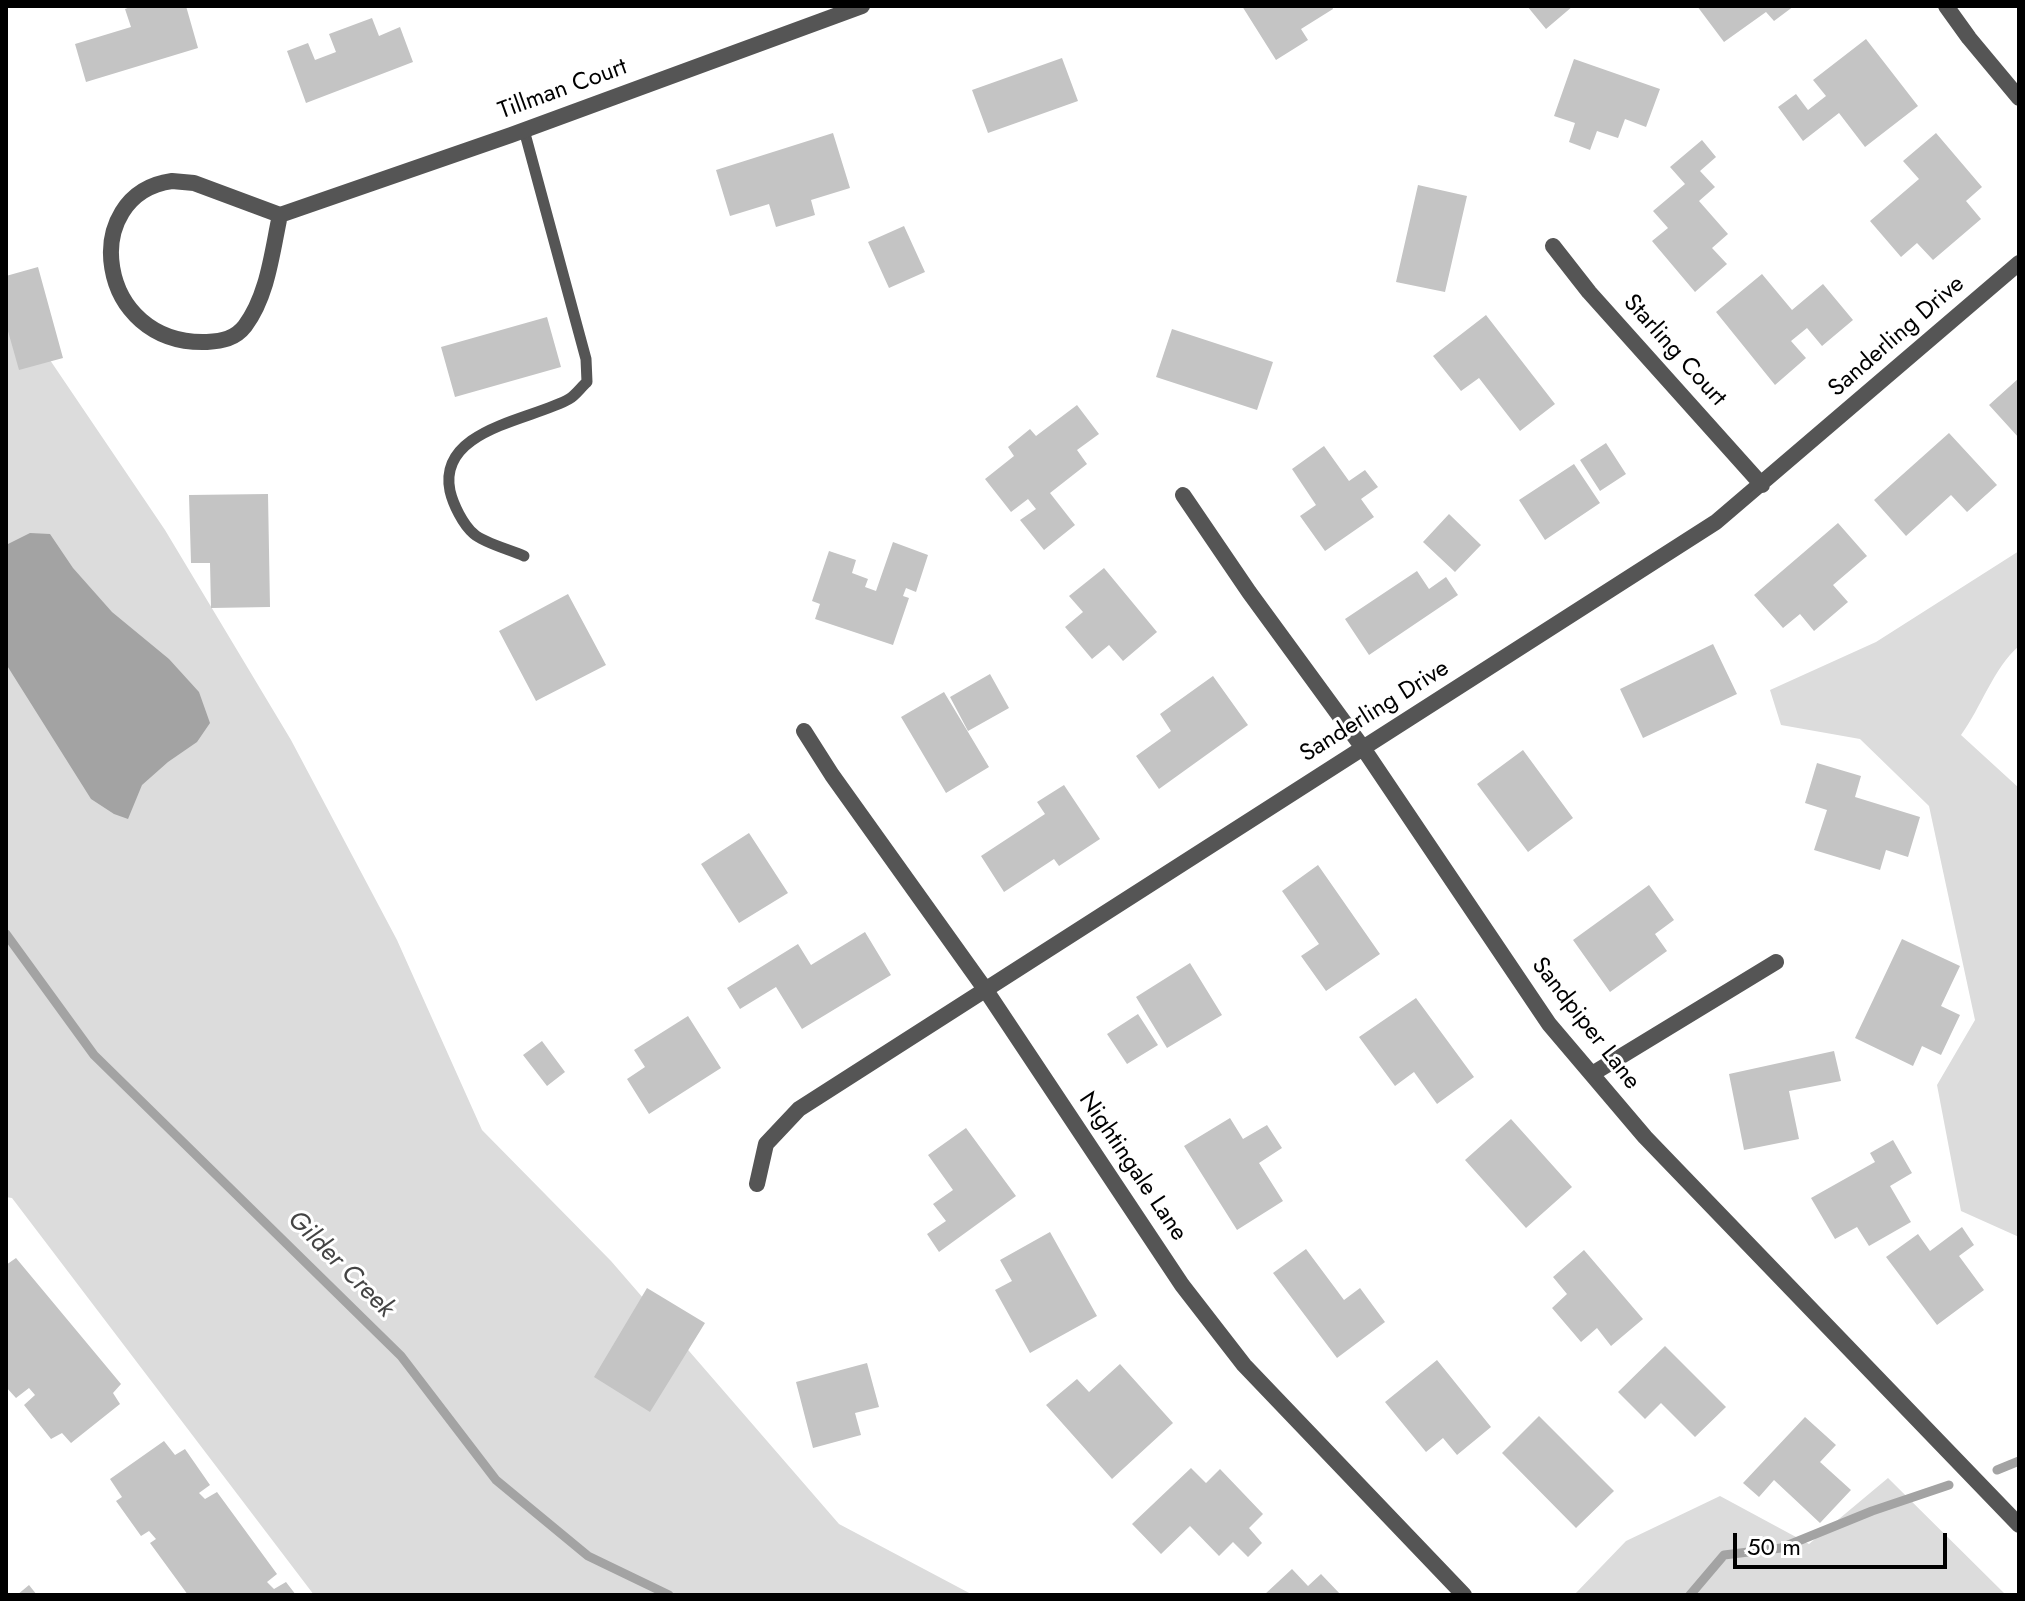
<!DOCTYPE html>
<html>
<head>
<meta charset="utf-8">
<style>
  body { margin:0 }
  #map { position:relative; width:2025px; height:1601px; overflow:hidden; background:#fff; font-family:Jost,sans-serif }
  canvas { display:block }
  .frame { position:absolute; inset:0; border:8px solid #000; pointer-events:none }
  .scale { position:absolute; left:1733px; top:1533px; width:214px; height:36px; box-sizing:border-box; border:4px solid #000; border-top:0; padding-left:10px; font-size:24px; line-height:28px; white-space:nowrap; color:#000; -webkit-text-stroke:6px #fff; paint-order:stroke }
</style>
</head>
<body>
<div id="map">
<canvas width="2025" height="1601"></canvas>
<div class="frame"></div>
<div class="scale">50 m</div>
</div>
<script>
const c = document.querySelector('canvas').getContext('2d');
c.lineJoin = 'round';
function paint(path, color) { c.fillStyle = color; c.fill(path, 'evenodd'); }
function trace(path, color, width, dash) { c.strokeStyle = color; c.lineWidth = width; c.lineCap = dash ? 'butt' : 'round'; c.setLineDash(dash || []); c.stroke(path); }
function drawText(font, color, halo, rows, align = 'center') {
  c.font = font + ' Jost,sans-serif'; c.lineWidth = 6; c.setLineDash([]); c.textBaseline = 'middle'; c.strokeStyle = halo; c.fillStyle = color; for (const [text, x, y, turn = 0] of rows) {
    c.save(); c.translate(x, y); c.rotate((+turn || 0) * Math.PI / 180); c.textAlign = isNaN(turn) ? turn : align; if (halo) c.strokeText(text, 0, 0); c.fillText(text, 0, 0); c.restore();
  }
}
paint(new Path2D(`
  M6 295 165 530 291 740 397 940 482 1130 611 1261 839 1524 973 1595H314L12 1198 6 1197Z
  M2019 551V646C1994 667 1981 708 1961 735L2019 788V1237L1961 1211 1937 1085 1975 1020 1929 806 1860 739 1781 725 1770 690 1876 642Z
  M1888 1478 2006 1595H1574L1626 1541 1720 1496 1809 1544Z`), '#dcdcdc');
paint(new Path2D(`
  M30 533 50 534 73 568 112 612 169 659 199 692 210 723 197 742 168 762 142 785 128 819 114 814 91 799 6 664V545Z`), '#a3a3a3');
trace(new Path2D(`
  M6 934 94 1055 401 1356 496 1480 588 1556 669 1595
  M1997 1470 2019 1461
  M1690 1595 1724 1555 1781 1548 1872 1511 1949 1485`), '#a3a3a3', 9);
paint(new Path2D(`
  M133 6H186L198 48 86 82 75 44 131 27 125 9Z
  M1242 6H1332L1333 9 1301 29 1308 40 1276 60Z
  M1527 6H1573L1546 29Z
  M1697 6H1794L1774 21 1766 12 1724 42Z
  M372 18 379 36 400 27 413 62 306 103 287 51 308 43 315 60 336 52 329 34Z
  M1866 39 1918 106 1865 147 1839 113 1803 141 1778 107 1796 94 1808 110 1826 96 1813 80Z
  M1062 58 1078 101 988 133 972 90Z
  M1574 59 1660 89 1646 127 1625 119 1618 138 1597 131 1590 150 1569 142 1575 123 1554 116Z
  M833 133 850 188 811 200 815 215 776 227 769 204 730 216 716 170Z
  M1936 133 1982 187 1966 201 1981 219 1933 260 1917 243 1901 257 1870 221 1919 179 1903 161Z
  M1702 140 1716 157 1700 171 1715 187 1699 201 1728 234 1712 248 1727 264 1695 292 1652 241 1668 228 1653 211 1685 184 1670 167Z
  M1418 185 1467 196 1445 292 1396 282Z
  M904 226 925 272 889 288 868 242Z
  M38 267 63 358 19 370 6 324V276Z
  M1762 274 1792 310 1823 284 1853 320 1822 346 1807 328 1791 341 1806 358 1775 385 1716 312Z
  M1486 315 1555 404 1520 431 1479 378 1461 391 1433 356Z
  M547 317 561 367 455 397 441 347Z
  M1172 329 1273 362 1257 410 1156 377Z
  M2019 378V438L1989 405Z
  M1077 405 1099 434 1077 450 1087 464 1050 493 1075 525 1044 550 1020 520 1036 509 1028 499 1011 512 985 479 1014 456 1008 447 1030 429 1036 436Z
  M1949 433 1997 485 1967 512 1951 495 1906 536 1874 500Z
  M1606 443 1626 474 1600 491 1580 460Z
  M1324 446 1349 481 1365 470 1378 487 1361 499 1374 517 1325 551 1300 516 1316 505 1292 469Z
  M1574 464 1600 503 1545 540 1519 500Z
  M268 494 270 607 211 608 210 563H191L189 495Z
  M1449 514 1481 545 1455 572 1423 542Z
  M1838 523 1867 556 1833 585 1848 602 1814 631 1800 614 1783 628 1754 595Z
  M893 542 928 555 916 592 906 588 903 596 909 598 893 645 815 619 820 604 812 601 829 551 856 560 852 573 868 579 865 587 876 591Z
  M1104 568 1157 632 1123 661 1109 645 1092 659 1065 627 1083 612 1069 596Z
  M1417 571 1429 589 1446 577 1458 595 1369 655 1345 619Z
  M568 594 606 665 536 701 499 631Z
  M1713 644 1737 694 1643 738 1620 689Z
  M990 674 1009 708 968 731 950 697Z
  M1213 676 1248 725 1159 789 1136 756 1171 731 1160 714Z
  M944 692 989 767 946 793 901 717Z
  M1523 750 1573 818 1528 852 1477 784Z
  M1817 763 1861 776 1855 797 1920 817 1908 857 1886 850 1880 870 1814 850 1827 810 1805 803Z
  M1064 785 1100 839 1059 866 1054 859 1004 892 981 856 1045 814 1037 802Z
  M749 833 788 893 739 923 701 864Z
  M1318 865 1380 954 1326 991 1301 956 1319 944 1282 891Z
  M1649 885 1674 920 1655 934 1667 951 1610 992 1573 940Z
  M865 932 891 975 802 1029 776 987 740 1009 727 988 798 944 811 965Z
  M1902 939 1960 966 1941 1006 1960 1015 1941 1055 1922 1046 1913 1066 1855 1038Z
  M1190 963 1222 1015 1167 1048 1136 997Z
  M1416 998 1474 1077 1437 1104 1414 1072 1395 1086 1359 1037Z
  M1138 1014 1158 1045 1127 1064 1107 1034Z
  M688 1016 721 1068 649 1114 627 1079 645 1067 634 1050Z
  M542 1041 565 1072 547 1086 523 1055Z
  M1834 1051 1841 1081 1789 1091 1799 1139 1744 1150 1729 1074Z
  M1230 1118 1243 1139 1267 1125 1282 1148 1259 1163 1283 1201 1237 1230 1184 1146Z
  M1511 1119 1572 1187 1526 1228 1465 1160Z
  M966 1128 1016 1196 939 1252 927 1234 946 1221 933 1204 953 1190 928 1155Z
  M1893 1140 1912 1173 1890 1186 1911 1222 1869 1246 1857 1227 1835 1239 1811 1198 1875 1162 1870 1153Z
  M1962 1227 1974 1245 1959 1256 1984 1290 1937 1325 1886 1257 1918 1234 1930 1251Z
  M1050 1232 1097 1316 1030 1353 995 1290 1012 1281 1000 1260Z
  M1306 1249 1344 1300 1360 1288 1385 1322 1337 1358 1273 1273Z
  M1584 1250 1643 1319 1611 1346 1597 1328 1581 1342 1552 1308 1567 1294 1553 1277Z
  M16 1258 121 1384 113 1393 120 1404 71 1443 62 1433 51 1439 24 1405 35 1395 29 1388 16 1398 6 1387V1265Z
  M647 1288 705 1323 650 1412 594 1377Z
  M1665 1346 1726 1407 1695 1437 1661 1403 1645 1419 1618 1392Z
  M1437 1360 1491 1427 1457 1455 1443 1438 1426 1452 1385 1402Z
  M867 1363 879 1407 855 1413 861 1435 813 1448 796 1382Z
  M1120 1364 1173 1423 1112 1479 1046 1405 1077 1379 1089 1392Z
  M1539 1416 1614 1491 1576 1528 1502 1453Z
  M1805 1417 1836 1445 1820 1462 1851 1490 1820 1523 1774 1480 1759 1497 1743 1483Z
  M164 1441 175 1455 185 1449 210 1485 199 1493 205 1499 217 1492 277 1574 267 1582 274 1589 286 1582 296 1595H188L150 1543 156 1539 149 1531 141 1536 116 1501 122 1497 110 1479Z
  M1191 1468 1206 1483 1220 1469 1263 1514 1249 1528 1262 1543 1248 1557 1233 1542 1219 1556 1190 1526 1161 1554 1132 1524Z
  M1292 1569 1308 1586 1321 1574 1341 1595H1264Z
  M29 1585 37 1595H17Z`), '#c4c4c4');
trace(new Path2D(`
  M524 556C511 550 484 543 474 534 463 525 453 504 450 491 437 429 532 420 569 399 576 395 581 387 587 382L586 359 524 130`), '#555', 11);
trace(new Path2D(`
  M1946 6 1969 38 2019 98
  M172 181 194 183 280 215C272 252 268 295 245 326 235 339 222 341 207 342 95 346 78 194 172 181Z
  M280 215 511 135 862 6
  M1553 246 1589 292 1762 485
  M1183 495 1249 592 1363 748 1549 1024 1645 1137 2019 1525
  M804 731 832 775 985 989 1182 1285 1244 1365 1464 1595
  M1592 1074 1776 962
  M757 1184 766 1144 799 1109 1716 522 2019 263`), '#555', 16);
drawText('24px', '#000', '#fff', [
  ["Tillman Court",563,90,-20],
  ["Sanderling Drive",1897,337,-41],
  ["Starling Court",1674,351,48],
  ["Sanderling Drive",1375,712,-32],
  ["Sandpiper Lane",1585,1024,52],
  ["Nightingale Lane",1132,1167,56]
]);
drawText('italic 26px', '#444', '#fff', [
  ["Gilder Creek",340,1265,45]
]);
</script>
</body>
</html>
